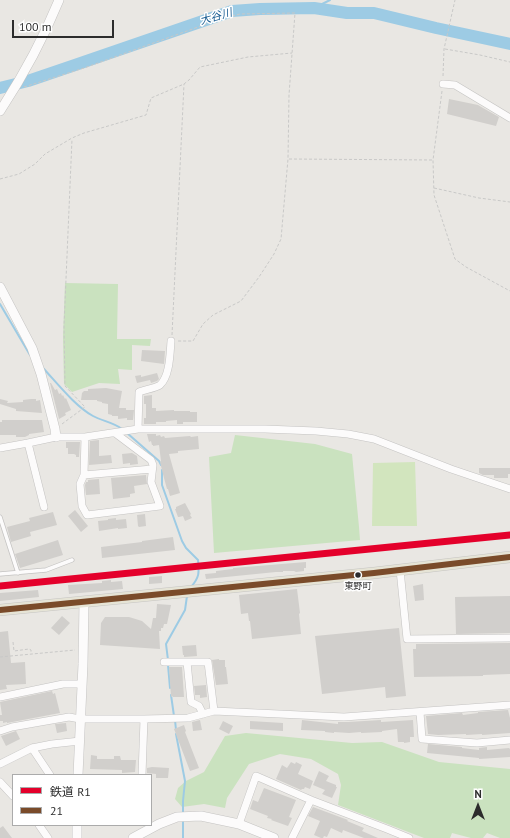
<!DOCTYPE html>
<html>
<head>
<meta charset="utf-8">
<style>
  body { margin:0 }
  #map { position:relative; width:510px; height:838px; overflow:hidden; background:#e9e7e3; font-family:"PT Sans","Noto Sans JP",sans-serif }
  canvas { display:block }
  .legend { position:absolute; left:12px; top:774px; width:140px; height:52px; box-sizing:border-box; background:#fff; border:1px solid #ababab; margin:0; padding:5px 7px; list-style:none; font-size:12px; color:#2c2c2c }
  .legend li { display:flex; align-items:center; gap:8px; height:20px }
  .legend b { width:20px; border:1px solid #ababab }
  .north { position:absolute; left:458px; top:786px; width:40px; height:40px; -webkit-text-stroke:3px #fff; paint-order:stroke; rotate:0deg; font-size:11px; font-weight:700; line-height:16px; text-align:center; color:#2c2c2c }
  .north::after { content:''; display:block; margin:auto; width:14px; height:18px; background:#2c2c2c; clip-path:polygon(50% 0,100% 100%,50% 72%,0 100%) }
  .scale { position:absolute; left:12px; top:20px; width:102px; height:18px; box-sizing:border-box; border:2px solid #2c2c2c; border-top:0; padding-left:5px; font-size:12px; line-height:14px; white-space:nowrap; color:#2c2c2c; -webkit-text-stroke:3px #fff; paint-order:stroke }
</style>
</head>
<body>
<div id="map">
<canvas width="510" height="838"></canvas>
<ul class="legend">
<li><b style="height:5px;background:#e4002b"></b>鉄道 R1</li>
<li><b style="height:5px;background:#7a4b2a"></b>21</li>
</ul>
<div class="north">N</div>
<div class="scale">100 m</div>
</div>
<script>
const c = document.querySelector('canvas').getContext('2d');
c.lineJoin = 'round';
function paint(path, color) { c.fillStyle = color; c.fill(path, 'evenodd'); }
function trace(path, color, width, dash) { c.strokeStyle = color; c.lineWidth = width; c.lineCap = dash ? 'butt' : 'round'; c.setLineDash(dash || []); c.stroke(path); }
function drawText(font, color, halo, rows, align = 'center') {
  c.font = font + ' "PT Sans","Noto Sans JP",sans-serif'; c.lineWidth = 3; c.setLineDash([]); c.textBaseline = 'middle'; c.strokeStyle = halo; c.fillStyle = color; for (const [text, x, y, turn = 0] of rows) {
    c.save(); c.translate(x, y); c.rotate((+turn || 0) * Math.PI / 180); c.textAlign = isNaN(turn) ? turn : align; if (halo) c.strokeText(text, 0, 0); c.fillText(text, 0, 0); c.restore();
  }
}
paint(new Path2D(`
  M65 283 118 284 117 339H151L150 346 132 345V370L118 369 120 384 99 383 72 392 64 384 63 337Z
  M235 435 315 444 352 454 359 527 360 540 214 553 209 457 231 453Z
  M246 733 352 743 382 742 439 762 510 769V838H500L487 833 483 838H471L452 833 450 838H424L338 805 341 785 338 774 311 759 280 754 249 764 227 798 225 808 204 804 182 807 175 799 178 788 186 781 204 772 225 736Z`), '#cae2bf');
paint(new Path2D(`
  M415 462 417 526H372L373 463Z`), '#d2e5be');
trace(new Path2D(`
  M314 8 330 0
  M0 304 30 355
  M43 368C57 383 75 406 93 416 102 421 113 422 122 429
  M127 433 159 461 161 465
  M162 470V485L182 541 186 548 198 560C199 572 200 577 191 587
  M168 660 166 644 185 610 187 596
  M168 665 170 688
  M171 695 174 716
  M175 720 176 730
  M176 734 185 781 183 801V815
  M183 838V819`), '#9dcbe4', 2);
trace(new Path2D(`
  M0 88 28 81 75 65 232 11 260 9 314 8 347 13H374L436 28 510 44`), '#9dcbe4', 12);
paint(new Path2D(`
  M449 99 478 105 483 108 499 117 496 126 447 114Z
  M142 350 165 351 164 364 141 361Z
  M157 373 159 379 157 381 151 383 150 380 137 383 135 376 141 375V377Z
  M50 383H51L55 390 57 389 59 394 61 393 62 396 63 395 65 399 66 398 71 410 65 413 66 415 59 419Z
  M106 388 122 391 119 408H126V410H134L133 420H127V418L118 419V416H112V415L108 414V404L102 403V402L97 401V400H81L82 393 84 391H88V389Z
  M152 395V408H156V411L174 410V411H190V412H197V422H183V424H177V420L166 421V422H156V424H144V418H146V404H144V396Z
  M0 399 8 401 7 403 23 402V400L31 399H36V401L40 400 41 406 42 413 16 411V409L0 404Z
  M2 420H42L44 432 29 434V435L25 437H16V435H0V422H2Z
  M147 434H156V436L160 435 161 437 164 436 165 438 190 436 191 437 198 436 199 449 178 451V453L169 454 180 493 170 496 168 489H167L164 478 160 462 161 461 159 445 153 446V445H152L151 441 149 442Z
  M99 440V456L111 455 112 463 89 465 90 441Z
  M66 442H80L79 457H76V455L74 454H68V448H66Z
  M132 453 137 456 138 464 130 465V463L123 464 122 454Z
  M479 468H510V474H508V478H494V475H483L479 473Z
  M146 475 147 484 134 486 135 493 130 494V497L113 499 111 478Z
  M99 479 100 494 86 495 85 485 86 482H88V480Z
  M185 503 191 514 190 515 192 518 185 521 183 516 179 517H178L175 509H176V507Z
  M75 510 88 526 81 532 68 516Z
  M53 512 57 525 30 532 31 536 11 542 7 527 30 521 29 518Z
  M145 514 146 526 139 527 138 526 137 515Z
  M116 518V520L126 519 127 528 118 529V528L99 531 98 521 108 520V519Z
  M173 537 175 550 102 558 101 547 142 542V541Z
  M58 540 63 555 20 568 15 554Z
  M306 562V568H304V571L296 572 294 571H283V572H276L206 579 205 574 216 573V571L233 569V568Z
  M162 576V583L149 584V577Z
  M111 580V582L122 581 123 589 69 594 68 585 102 583V581Z
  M423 584 424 600 415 601 413 586Z
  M297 589 300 613 299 614 301 634 252 639 250 621H249L248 613 241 614 239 595Z
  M38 590 39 597 0 601V593Z
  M510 596V633L456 634 455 597Z
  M157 604 171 605 167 624H164L163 628H161V631H159L160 649 100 645 101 623 105 617H129L142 621 151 629 153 618H156Z
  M62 616 70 623 59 635 51 628Z
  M399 628 406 696 386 698 385 687 322 694 315 636Z
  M8 631 11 663 25 662 26 684 6 685 7 689 0 690V632Z
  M510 643V674L483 675V676L414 677 413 649H416V644Z
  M196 645 197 656 184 657V655H183L182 646Z
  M219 659V660H225V667H226L228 684 216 685 212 660Z
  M169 667H182L184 697H173V696L171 697Z
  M206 685 207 697 200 698V695H195L194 686Z
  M52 691 53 694 55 693 60 713 7 723V722L3 723V721H0V715H2L0 702Z
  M508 710 510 718V733L482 735V734L466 735V734L438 735 428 734 426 716 462 713 463 715 478 713V712Z
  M200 720 202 730 193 731 192 722Z
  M302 720 338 724V722H348L381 720V722L413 720 414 737H410V742L404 743V742H398L397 729 382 731V732L361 733V732L349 733 334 732V733L325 732V731L301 730Z
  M223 721 233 726 229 734 219 729Z
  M250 721 283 723V731L250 729Z
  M66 723 67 731 57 733 55 724Z
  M184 725 186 731 185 732 199 768 190 771 174 729Z
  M16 731 20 739 6 746 1 736Z
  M428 744 462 747V748L479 750V748L487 747V750L509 748 510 749V757L479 759V758L427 753Z
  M91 755 97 756V759H114V756H120L121 760H136L135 772 122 773V770L90 769Z
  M291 762 295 764 296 762 302 765 298 774 313 781 310 789 305 787 304 789H302L301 790 276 779 282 765 287 768Z
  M152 767 169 768 168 778H156V774L147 773V768Z
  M319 771 329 776 326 781 336 785V787H337L332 798 322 794 325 790 313 785Z
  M264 788 296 800 289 817 292 818 288 826 271 820 272 819 267 818 268 816 250 809 253 800 258 802Z
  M313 807 348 820 347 821 364 828 362 831 378 838H364L343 830 342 833 331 828 327 837 324 836 323 838H321L314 835 320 821 308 816Z
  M3 826 12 838H0V828Z`), '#d1cfcc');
const service = new Path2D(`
  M0 517 18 573
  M0 574 46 570 72 560`);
const minor = new Path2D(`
  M443 84 455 85 510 118
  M138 429 139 392C144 390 156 388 160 385 170 376 170 353 171 341
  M85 437 84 475 80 484 82 506 87 515 160 506 151 482 153 465 151 460 115 433
  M28 443 44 507
  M0 448 28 443 56 437H85L138 429H265L316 431 348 434 374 439 451 469 510 489
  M84 475 152 469
  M400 570 407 639 510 638
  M164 662H208L214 711
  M187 662 191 702 199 706 203 714
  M0 697 63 684H82
  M420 712 422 739 477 743 510 740
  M0 731 12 727 69 717 80 719H144L188 718 214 711 344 717 510 705
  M32 748 50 775
  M0 764 32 748 52 744 80 741
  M142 775 144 719
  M0 782 13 796
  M239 824 256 776 311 800 387 829 409 838
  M39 825 48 838
  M292 838 311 800`);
const tertiary = new Path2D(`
  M0 111C23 76 43 39 59 0
  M0 287 32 348 41 374 55 429 56 437
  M78 775 83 664 84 602
  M77 838V825
  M133 838 159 824 177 817 201 816 239 824 274 838`);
const primary = new Path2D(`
  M0 610 374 573 510 557`);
trace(service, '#c4c3c2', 5);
trace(minor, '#c4c3c2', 8);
trace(tertiary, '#c4c3c2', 10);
trace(primary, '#c5c4c2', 12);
trace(new Path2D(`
  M445 49 480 55 510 62
  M443 76 444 49 455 0
  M24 87 84 68 223 18 240 14 295 13 289 95 288 159 281 239 274 254 259 277 241 301 213 315 203 324 193 341H178
  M442 91 433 160 434 195 455 259 466 267 510 291
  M289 159 433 160
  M0 179 19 174 35 164 45 154 72 138 84 133 146 115 151 98 184 84 189 80 200 67 248 57 292 53
  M434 188 479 198 510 202
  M172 335 184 84
  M62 424 85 407 65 386 64 326 72 139
  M13 642 14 651 29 649 31 650V653
  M0 657 75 650`), '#c8c8c7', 1, [3, 2]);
trace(service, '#fcfbfb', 3.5);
trace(minor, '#fcfbfb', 7);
trace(tertiary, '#fcfbfb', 9);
trace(primary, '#e6e4d6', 11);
trace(new Path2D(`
  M0 610 374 573 510 557`), '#7a4b2a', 6);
trace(new Path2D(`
  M0 586 510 535`), '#e4002b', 7);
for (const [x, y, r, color] of [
  [358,575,3.5,"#2c2c2c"]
]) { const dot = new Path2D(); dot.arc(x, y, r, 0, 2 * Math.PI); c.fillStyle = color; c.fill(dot); trace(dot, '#fff', 1.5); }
drawText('9px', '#2c2c2c', '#fff', [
  ["東野町",358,586]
]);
drawText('italic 11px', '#1a5d92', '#fff', [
  ["大谷川",216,17,-16]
]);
</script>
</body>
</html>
